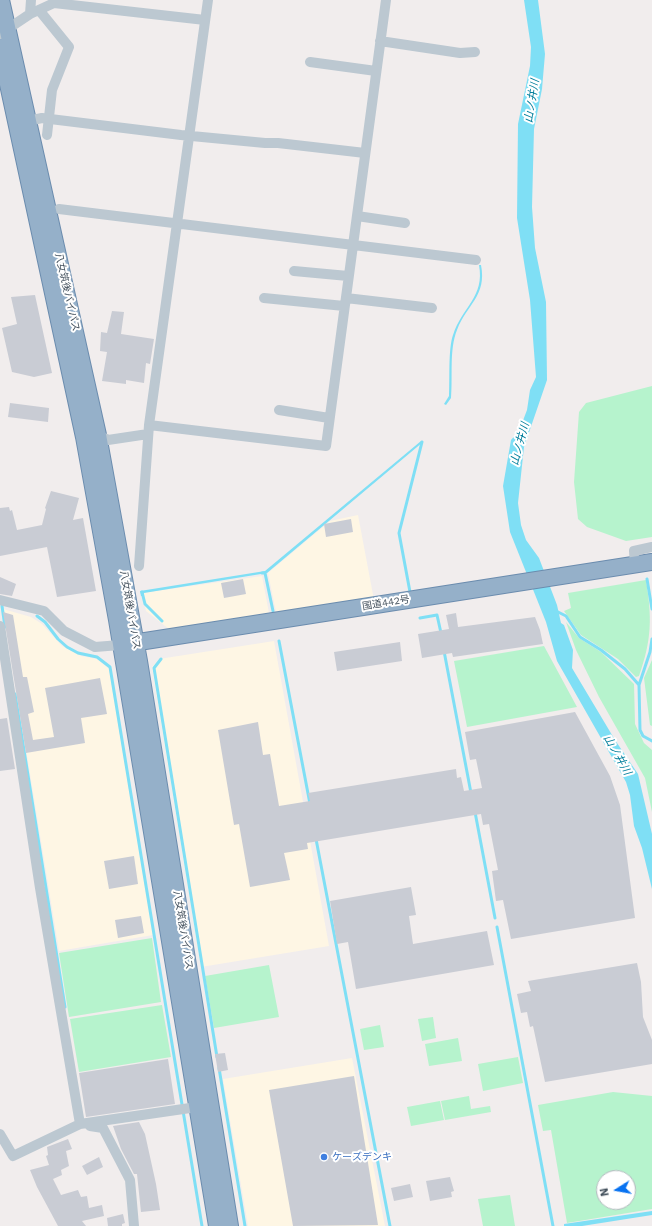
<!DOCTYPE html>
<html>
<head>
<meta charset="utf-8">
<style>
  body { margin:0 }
  #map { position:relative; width:652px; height:1226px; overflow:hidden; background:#f1eded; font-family:"Work Sans",sans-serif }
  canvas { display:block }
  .north { position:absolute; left:596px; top:1170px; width:40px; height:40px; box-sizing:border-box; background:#fff; border:1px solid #b4b9be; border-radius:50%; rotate:259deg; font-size:11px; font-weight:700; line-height:16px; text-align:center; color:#44515d }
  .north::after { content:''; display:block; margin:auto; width:14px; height:18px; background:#0772f1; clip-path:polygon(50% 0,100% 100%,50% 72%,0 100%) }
</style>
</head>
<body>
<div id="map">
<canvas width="652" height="1226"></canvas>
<div class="north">N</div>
</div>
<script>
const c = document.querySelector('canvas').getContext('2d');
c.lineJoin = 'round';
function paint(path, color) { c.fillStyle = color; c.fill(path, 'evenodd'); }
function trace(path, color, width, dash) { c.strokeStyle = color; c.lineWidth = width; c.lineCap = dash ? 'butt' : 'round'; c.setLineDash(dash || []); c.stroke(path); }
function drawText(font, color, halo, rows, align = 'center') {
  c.font = font + ' "Work Sans","Noto Sans JP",sans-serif'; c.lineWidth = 4; c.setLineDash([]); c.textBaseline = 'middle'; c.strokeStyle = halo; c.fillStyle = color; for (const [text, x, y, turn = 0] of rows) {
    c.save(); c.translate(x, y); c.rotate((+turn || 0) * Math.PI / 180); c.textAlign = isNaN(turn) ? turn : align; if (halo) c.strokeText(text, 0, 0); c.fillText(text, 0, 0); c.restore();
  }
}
paint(new Path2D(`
  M358 515 374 600 276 612 268 573 330 521Z
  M262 576 269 613 169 629 146 611 142 593Z
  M3 609 31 617 42 624 62 646 81 656 97 659 109 669 153 935 59 951Z
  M274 641 329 946 201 967 152 667 159 659Z
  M352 1058 385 1226H248L223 1079Z`), '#fef6e4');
paint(new Path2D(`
  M652 386V537L626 541 587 527 578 519 574 482 579 412 586 403Z
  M646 580C652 618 652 639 639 676L636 677 618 659 581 635 564 611 571 608 568 593Z
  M566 622 579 638 601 652 634 684 635 724 644 743 652 750V812L645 778 599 697 576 650Z
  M544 646 577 707 467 727 454 661Z
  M652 660V726L650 725 644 678Z
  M152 938 161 1002 69 1017 59 953Z
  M269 965 279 1017 214 1028 205 976Z
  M162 1005 171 1057 79 1072 70 1019Z
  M433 1017 436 1038 422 1041 418 1019Z
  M380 1025 384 1047 364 1050 360 1029Z
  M458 1038 462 1061 429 1066 425 1044Z
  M518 1057 523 1083 483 1091 478 1064Z
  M613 1092 652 1096V1209L567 1223 551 1130 543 1131 538 1105ZM604 1178H628V1202H604Z
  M469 1096 471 1109 490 1106 491 1112 445 1120 441 1101Z
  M440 1101 444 1120 411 1126 407 1107Z
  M510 1195 515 1226H483L478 1199Z`), '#b6f3cd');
paint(new Path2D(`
  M524 0H538L545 54 542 89 534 129 532 207 535 248 546 302 547 380 524 447 518 503 521 525 526 540 539 558 557 605 561 623 564 625 573 650 572 668 615 740 638 774 652 834V889L642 848 634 826 630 795 626 782 557 661 546 622 510 532 503 486 511 440 519 431 527 410 530 390 536 377 530 300 517 218 518 124 530 66 531 47Z
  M479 265H481C487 296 467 304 457 330 449 350 453 376 451 398L446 405 444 404 449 396C450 380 448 349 453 335 462 307 485 297 479 265Z
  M421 441 423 442 267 573 144 593 143 596H141L140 591 265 571Z
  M652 1211V1215L582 1226H564V1224Z`), '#7fdff5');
trace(new Path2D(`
  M262 573H265L273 611
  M647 579 652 609
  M142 592 145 604 162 621
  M410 592 399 533 422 442
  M2 606 5 627
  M556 611 566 616 580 637 601 650 625 669 639 685
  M37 616 45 622 58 639 67 647 78 653 97 657 110 667 202 1226
  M420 618 437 615 441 633
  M652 639 650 652 639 685 640 730 643 736 652 741
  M279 641 310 804
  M444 651 471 793
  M161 659 154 668 217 1057
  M15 694 65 1007
  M475 812 495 918
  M316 839 390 1226
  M497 927 553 1226
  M219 1068 245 1226`), '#7fdff5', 3);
paint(new Path2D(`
  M35 295 52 373 34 377 12 372 2 328 17 324 11 297Z
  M112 311 124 312 121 334 154 339 150 364 146 363 144 383 126 380V384L102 381 107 352 100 351 101 332 107 333Z
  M10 403 49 408 48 422 8 417Z
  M51 491 79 498 73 520 83 518 96 591 57 597 47 547 0 556V508L9 507 10 511 12 510 17 530 42 525 46 509 45 508Z
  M351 519 353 532 326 537 324 524Z
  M0 577 16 584 12 596 0 594Z
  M243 579 246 594 224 598 221 583Z
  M3 612 13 615 23 677H27L34 712 28 714 33 740 54 737 45 688 100 678 107 714 81 718 85 743 26 753Z
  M456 613 458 627 535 617 540 630 543 644 453 657 452 653 422 658 418 634 449 629 446 615Z
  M400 642 402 661 337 671 334 652Z
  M575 712 610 776 620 805 635 918 511 939 503 900 496 901 492 871 498 870 489 824 483 825 481 814 307 843 308 849 284 853 290 880 250 887 239 824 234 825 218 730 258 722 263 755 270 754 279 806 310 801 308 793 456 769 457 778 461 777 464 791 482 788 476 759 470 760 465 732Z
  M7 718 15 769 0 771V719Z
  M134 856 138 884 109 889 104 861Z
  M411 887 416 915 409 916 413 944 487 931 494 965 356 989 348 942 337 944 330 901Z
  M141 916 144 933 118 938 115 920Z
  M637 963 641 982 643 1017 652 1040V1064L545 1082 533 1026 530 1027 527 1012 521 1013 517 994 531 991 528 981Z
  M225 1053 228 1070 218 1072 215 1054Z
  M168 1059 175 1104 86 1117 79 1073Z
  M354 1076 378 1225 293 1226 269 1090Z
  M139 1122 145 1134 156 1184 160 1210 141 1212 137 1174H134L121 1149 113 1126Z
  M68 1139 72 1149 66 1151 69 1166 61 1170 62 1175 53 1179 61 1195 78 1190 81 1197 87 1196 89 1208 102 1205 104 1216 82 1221 86 1226H58L37 1187 30 1170 49 1165 46 1156 48 1155 47 1147Z
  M99 1157 103 1167 87 1175 82 1166Z
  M450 1177 454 1191 451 1192 452 1197 430 1201 426 1181Z
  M410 1184 413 1197 394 1201 391 1188Z
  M123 1214 125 1223 122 1224V1226H108L107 1218Z`), '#c9ccd4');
const trunk = new Path2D(`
  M1 0 98 435 139 661 230 1226
  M0 47 84 437 117 620 217 1226
  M126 644 652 562`);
trace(trunk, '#6b8cae', 18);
trace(new Path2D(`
  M39 10 69 47 52 90 47 135
  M30 14 31 0
  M0 34 30 14 54 3 205 20
  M380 41 460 53 475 52
  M310 62 376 71
  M28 121 42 118 181 135 265 143H278L365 153
  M59 209 476 260
  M357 216 405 223
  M294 271 348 276
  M264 298 344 306
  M346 298 432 308
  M279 410 329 418
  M149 425 326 446 386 0
  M94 436 98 435 108 440 148 434
  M139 566 149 425 208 0
  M635 566 634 551 652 547
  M0 600 44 611 64 631 95 647 120 645
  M0 626 40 888 80 1124
  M90 1126 103 1128 130 1180 134 1226
  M0 1134 13 1156 80 1124 197 1107`), '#bcc8d1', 10);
trace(trunk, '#95b0c9', 16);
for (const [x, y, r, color] of [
  [324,1157,4,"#3f7fe0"]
]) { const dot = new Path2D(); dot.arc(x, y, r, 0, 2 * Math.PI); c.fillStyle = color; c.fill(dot); trace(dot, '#fff', 1.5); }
drawText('10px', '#44515d', '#fff', [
  ["八女筑後バイパス",67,292,77],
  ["国道442号",386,603,-9],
  ["八女筑後バイパス",130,610,80],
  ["八女筑後バイパス",183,930,81]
]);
drawText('10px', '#366cbe', '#fff', [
  ["ケーズデンキ",332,1157]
], 'left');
drawText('italic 11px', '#037f9c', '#fff', [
  ["山ノ井川",532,101,-81],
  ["山ノ井川",520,444,-75],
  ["山ノ井川",617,755,60]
]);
</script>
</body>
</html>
